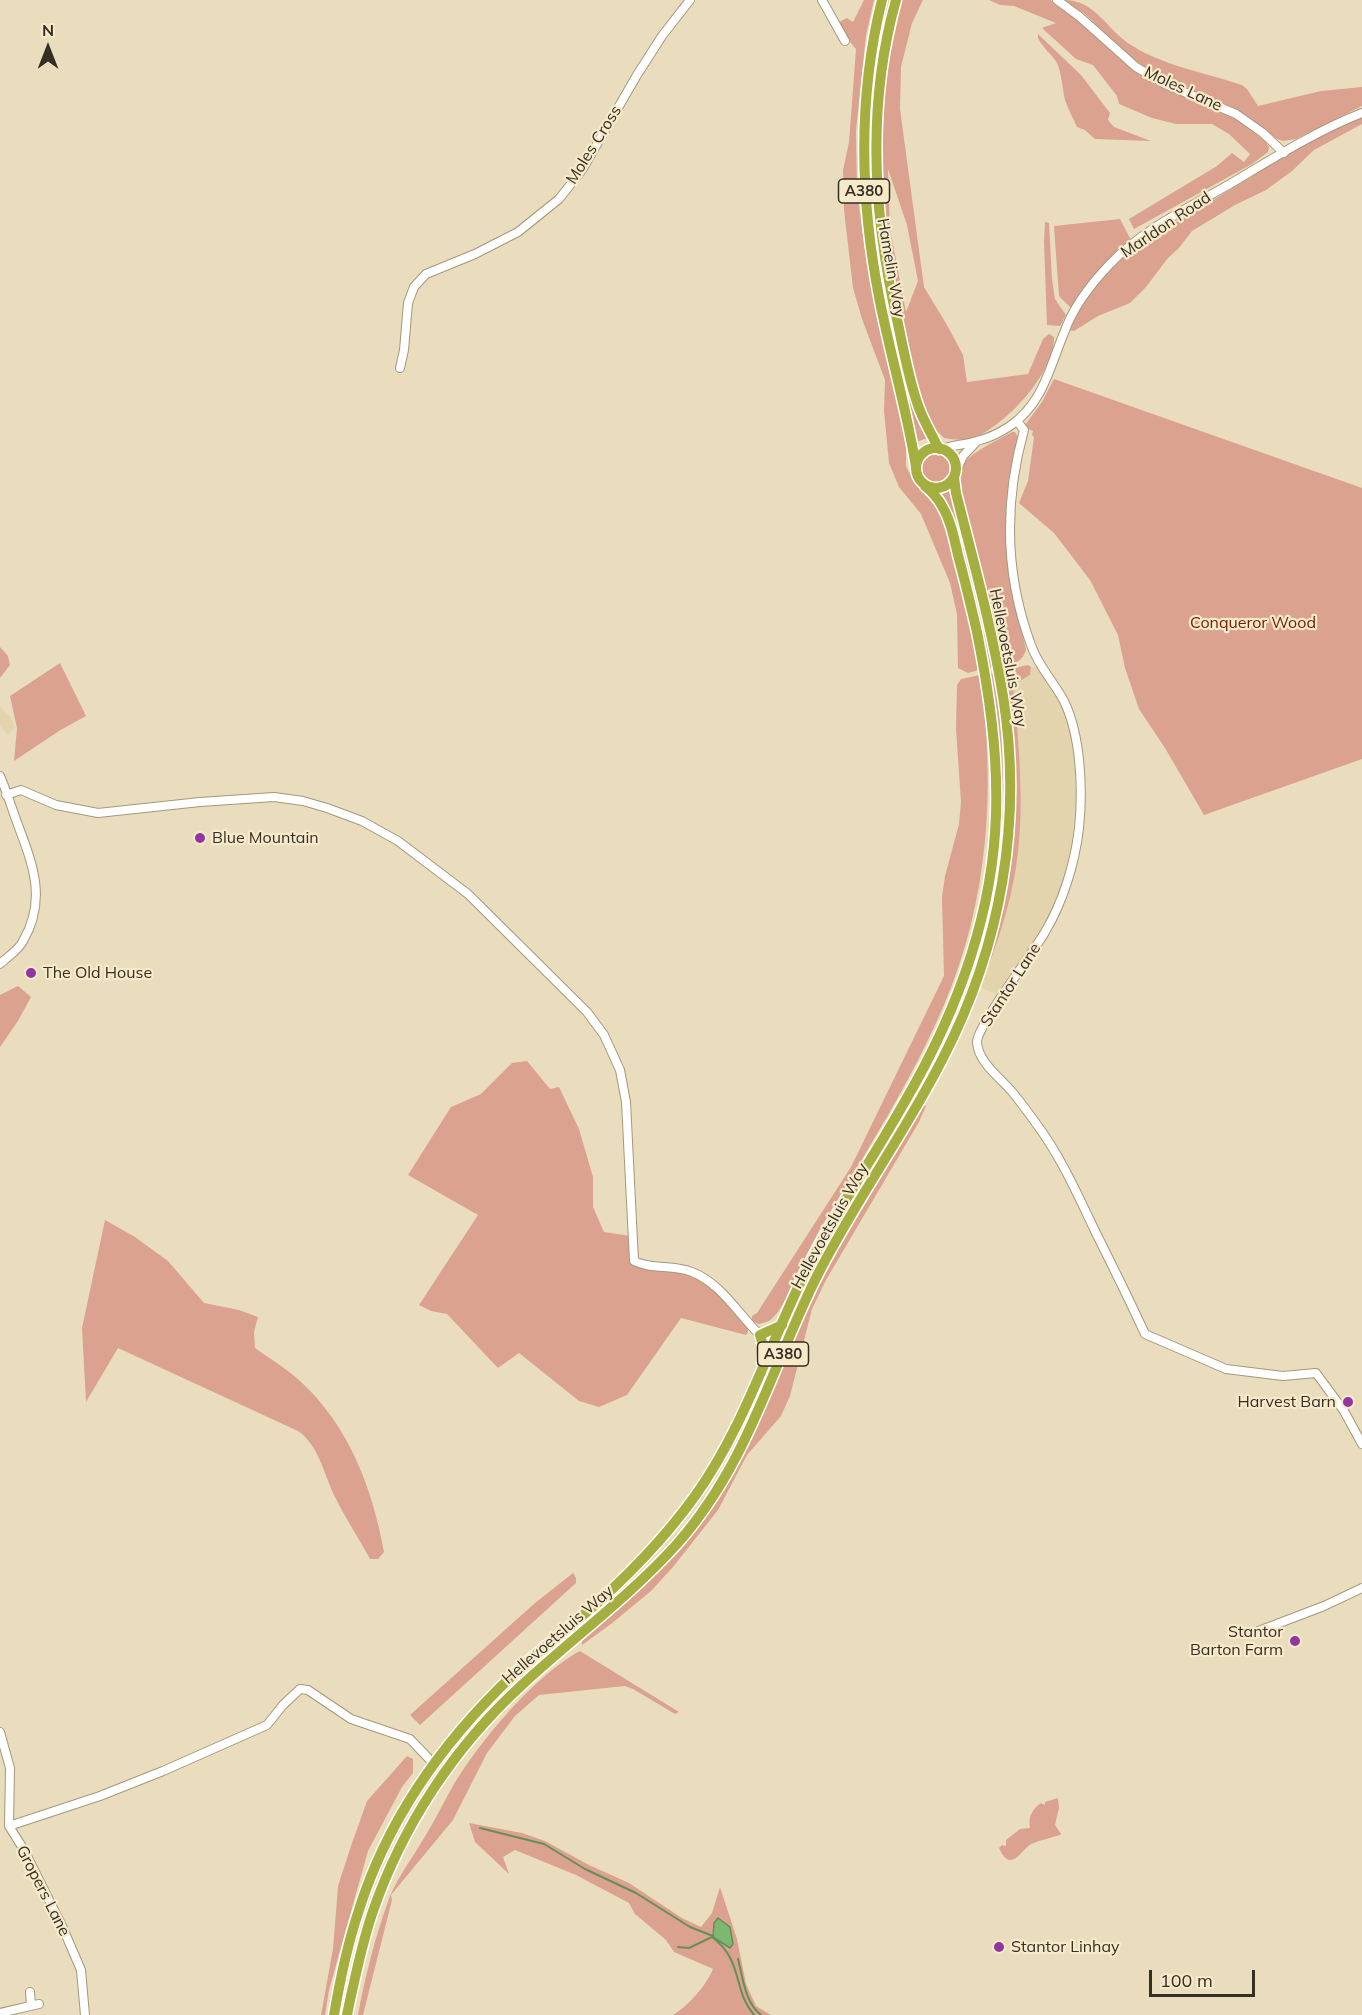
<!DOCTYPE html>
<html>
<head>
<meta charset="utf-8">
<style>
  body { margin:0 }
  #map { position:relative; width:1362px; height:2015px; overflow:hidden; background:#eaddbe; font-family:Mulish,sans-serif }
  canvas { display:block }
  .north { position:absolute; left:18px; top:18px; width:60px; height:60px; -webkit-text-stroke:4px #f7eacb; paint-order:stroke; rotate:0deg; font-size:16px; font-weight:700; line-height:24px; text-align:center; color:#342f23 }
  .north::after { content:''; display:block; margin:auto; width:21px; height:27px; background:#342f23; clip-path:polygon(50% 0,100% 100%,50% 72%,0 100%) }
  .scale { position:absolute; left:1149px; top:1970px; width:106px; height:27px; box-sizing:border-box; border:3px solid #342f23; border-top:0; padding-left:8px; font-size:18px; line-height:21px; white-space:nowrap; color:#342f23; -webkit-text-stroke:4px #f7eacb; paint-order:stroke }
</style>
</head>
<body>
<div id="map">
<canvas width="1362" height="2015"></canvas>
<div class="north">N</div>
<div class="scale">100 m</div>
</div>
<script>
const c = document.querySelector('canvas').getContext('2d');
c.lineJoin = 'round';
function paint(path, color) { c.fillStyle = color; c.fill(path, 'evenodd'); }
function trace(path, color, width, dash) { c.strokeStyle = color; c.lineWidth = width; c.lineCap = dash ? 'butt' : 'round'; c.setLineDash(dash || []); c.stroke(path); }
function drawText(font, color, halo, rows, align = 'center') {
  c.font = font + ' Mulish,sans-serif'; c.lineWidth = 4.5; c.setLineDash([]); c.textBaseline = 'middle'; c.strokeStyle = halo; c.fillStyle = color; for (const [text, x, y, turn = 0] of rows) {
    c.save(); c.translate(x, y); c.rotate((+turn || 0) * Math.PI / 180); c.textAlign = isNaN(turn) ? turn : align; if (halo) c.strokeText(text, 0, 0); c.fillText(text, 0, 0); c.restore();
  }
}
paint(new Path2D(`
  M1031 667H1037L1052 687 1067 715 1073 741 1077 803 1071 849 1062 886 1051 913 1043 929 998 995 980 987 989 964 1011 892 1020 829 1021 779 1013 685 1030 675Z
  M0 706 10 717 15 727 8 735 0 726Z`), '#e3d4ad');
paint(new Path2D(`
  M864 0H874L866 35 856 131 857 191 864 243 878 317 906 437V466L913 480 931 494 943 517 975 647 979 670 968 673 958 668 957 614 950 583 921 514 899 487 889 463 884 411 885 380 862 319 853 288 844 210 843 170 849 142 856 49 835 24 847 18 853 22Z
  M888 0H891C880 52 870 105 869 158 869 254 900 347 928 438L916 442 912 414C900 361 884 308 875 254 860 169 867 83 888 0Z
  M902 0H923L912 23 901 67 900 109 924 287 947 325 963 355 967 382 1028 374 1043 339 1049 334 1054 337C1055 373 1006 424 976 437 965 441 954 440 944 438L932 426 924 407 915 374 896 294 880 194 883 66 892 47ZM888 169 907 225 918 281 906 312 890 229Z
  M989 0H1051L1091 30 1118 55 1234 117 1265 141 1269 147 1268 152 1252 164 1134 229 1129 219 1217 166 1232 153 1244 162 1250 154 1229 134 1212 124H1176L1152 118 1119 104 1117 96 1093 65 1076 59 1042 28 1056 23 1014 6 1000 5Z
  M1064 0C1095 0 1106 28 1128 43 1162 66 1204 72 1242 85L1247 89 1258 106 1321 91 1362 87V106L1296 139 1283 141 1277 139 1244 114 1163 78 1132 59 1085 14Z
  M1038 34 1081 75 1110 113 1108 120 1114 127 1151 141 1095 139 1085 130 1077 127C1073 118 1068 109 1065 100 1062 87 1062 73 1056 61 1051 54 1043 48 1038 38Z
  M1362 116V124L1314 150 1292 171 1266 190 1235 205 1192 231 1179 248 1168 258 1146 287 1130 303 1098 316 1074 331 1068 330 1075 316 1099 282 1130 250 1301 147 1327 132Z
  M1120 219 1131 240 1102 267 1071 308 1059 296 1054 226Z
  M1045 222 1049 223 1052 279 1055 299 1066 315 1060 326 1047 325 1044 242Z
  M1054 379 1362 488V759L1204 815 1165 748 1139 709 1125 668 1118 635 1090 580 1054 533 1019 503 1028 481 1034 437 1032 435 1033 431 1026 428 1025 425 1042 402Z
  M1012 432H1015L1018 437 1009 477 1006 537 1010 578 1026 650C1022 663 1013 664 1001 666L959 488C959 482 958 474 961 468 965 455 1000 439 1012 432Z
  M922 469a15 15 0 1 1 30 0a15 15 0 1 1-30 0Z
  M949 484 993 667 987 669 950 513 938 489Z
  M0 647 8 656 10 665 0 678Z
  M60 663 86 716 59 731 14 761 17 728 10 696Z
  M1028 665 1031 667 1030 675 1013 685C1020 753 1027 826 1011 893 995 962 964 1024 934 1087L980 972 1011 830 1001 671Z
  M994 672C1011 782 1006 895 961 998 941 1046 914 1090 888 1135 847 1204 809 1270 779 1345L774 1343 787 1310 934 1044 975 942 997 824 988 674Z
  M980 675C996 787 989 900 944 1005 912 1080 868 1149 826 1219 815 1237 806 1256 796 1275 788 1291 784 1310 769 1321L759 1324 752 1321V1316L757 1313 851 1167 944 976 942 897 945 876 959 824 961 802 956 729 957 685 961 679Z
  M18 986 31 997 18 1021 0 1047V995Z
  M527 1061 550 1089 559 1087 579 1129 593 1177V1207L604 1232 631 1236 632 1263C646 1271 658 1268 673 1270 706 1274 727 1303 748 1326V1332L746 1335 681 1318 627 1395 599 1407 579 1401 519 1353 498 1368 447 1314 431 1311 419 1305 478 1215 408 1175 451 1107 481 1094 512 1063Z
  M922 1104 926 1106 919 1122 826 1280 812 1309 790 1396 781 1416 747 1455 718 1510 673 1567 651 1591 611 1624 582 1645V1638L707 1508 825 1261Z
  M105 1220 135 1237 168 1261 204 1303 239 1310 258 1317 254 1332 255 1348C270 1359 286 1368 300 1381 349 1426 372 1487 384 1552L378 1559H370C359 1538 345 1518 335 1497 324 1475 319 1445 298 1431L118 1348 86 1402 82 1328Z
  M573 1573 576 1578V1583L420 1725 410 1715 535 1603Z
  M580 1651 679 1712 675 1714 633 1689 625 1686 539 1695 515 1716 487 1753 453 1820 391 1895 392 1900 363 2015H358C365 1976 376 1934 390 1896 399 1875 413 1857 424 1838 435 1821 443 1803 453 1786 479 1742 535 1675 580 1651Z
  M407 1756 413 1759V1773L402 1787 368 1851 329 1990 325 2015H321L333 1949 338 1886 351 1846 367 1801Z
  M1058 1798 1059 1808 1055 1825 1061 1834 1060 1835C1051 1838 1040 1840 1031 1844 1020 1851 1011 1874 999 1848L1002 1845 1006 1846V1840L1020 1829 1030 1828C1028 1817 1032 1809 1041 1803L1045 1805V1802Z
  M469 1823 522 1833 545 1841 589 1865 629 1883 682 1918 701 1927 712 1913 720 1887 737 1939 746 1984 756 2006 771 2015H673C688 2006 706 1986 713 1969L674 1952 666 1940 635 1914 629 1903 576 1875 515 1850 503 1857 509 1874 475 1842Z`), '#dca290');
const water = new Path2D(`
  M718 1918 730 1927 733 1944 730 1948 713 1937 714 1923Z`);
paint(water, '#7cb86f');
trace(water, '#668f58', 1.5);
trace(new Path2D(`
  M480 1828 544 1844 585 1869 636 1893 690 1927 713 1936
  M712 1937C744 1961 732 1989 754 2015
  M678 1947 689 1948 712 1937
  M738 1959C743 1978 745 2003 761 2015`), '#668f58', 2);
const minor = new Path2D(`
  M822 0 845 41
  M1057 0 1080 17 1136 67 1165 84 1236 114 1263 133 1284 153
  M400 368 404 350 408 303 414 287 426 274 475 254 518 232 559 199 582 170 637 75 662 36 690 0
  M1017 421 1024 430C1004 502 1005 575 1031 645 1038 666 1054 682 1064 701 1081 736 1083 790 1079 828 1075 863 1063 902 1045 932 1034 952 977 1026 977 1042 978 1063 1002 1079 1014 1094 1021 1103 1028 1112 1035 1122 1060 1155 1077 1193 1095 1231 1112 1265 1129 1299 1145 1334L1226 1369 1283 1376 1316 1373 1344 1411 1362 1444
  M942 449C956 444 965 445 977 441 989 438 1001 432 1010 426 1043 404 1050 366 1064 333 1073 307 1090 285 1109 265 1142 230 1188 208 1230 184 1272 159 1316 131 1362 113
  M955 473 963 456 977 441
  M0 776C7 792 12 809 18 825 33 865 47 900 23 941 19 950 7 957 0 964
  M6 795 21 790 56 805 98 813 200 802 274 797 303 801 327 808 362 821 398 841 468 894 587 1012 604 1035 620 1070 626 1102 634 1261C652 1270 673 1264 692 1272 722 1284 738 1314 760 1335
  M1256 1632 1324 1606 1362 1588
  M0 1732 10 1768 9 1826 24 1850 62 1926 81 1970 85 2015
  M9 1826 100 1796 163 1771 267 1725 283 1705 300 1689 308 1690 351 1719 410 1739 433 1763
  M30 1992 31 2005
  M0 2013 39 2004`);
const highway = new Path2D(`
  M882 0C857 100 860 201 880 302 891 357 907 411 916 467
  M896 0C866 107 873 217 898 324 904 352 909 381 919 408 924 422 932 435 939 449
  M916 468a20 20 0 1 1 40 0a20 20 0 1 1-40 0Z
  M762 1363 764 1349 760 1335 782 1325
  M334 2015C340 1980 347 1946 358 1913 387 1819 443 1741 514 1674 535 1654 559 1636 581 1617 623 1581 662 1542 695 1496 743 1429 767 1351 803 1277 832 1217 871 1162 904 1103 955 1016 993 917 996 814 998 752 989 692 977 632 971 606 965 581 958 555 954 538 951 521 942 506 938 498 932 492 925 486
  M347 2015C354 1981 361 1947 372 1914 402 1826 454 1747 523 1684 574 1637 630 1596 677 1544 749 1462 770 1370 817 1276 855 1201 905 1133 943 1058 1001 946 1023 821 1003 696 992 628 973 560 956 493L954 477`);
trace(minor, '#a4987b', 10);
trace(highway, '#fff', 13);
trace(minor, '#fff', 8);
trace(highway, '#a4af40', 10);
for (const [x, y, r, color] of [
  [200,838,6,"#9136a1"],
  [31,973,6,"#9136a1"],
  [1348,1402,6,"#9136a1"],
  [1295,1641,6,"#9136a1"],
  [999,1947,6,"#9136a1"]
]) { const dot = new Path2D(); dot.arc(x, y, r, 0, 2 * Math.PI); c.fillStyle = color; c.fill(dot); trace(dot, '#f7eacb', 2); }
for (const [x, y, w] of [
  [864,191,51],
  [783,1354,51]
]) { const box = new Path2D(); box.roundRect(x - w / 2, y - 12, w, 24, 4.5); c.fillStyle = '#f7eacb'; c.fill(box); trace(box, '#342f23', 1.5); }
drawText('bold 15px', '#342f23', null, [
  ["A380",864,191],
  ["A380",783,1354]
]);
drawText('16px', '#342f23', '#f7eacb', [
  ["Moles Lane",1183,89,25],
  ["Moles Cross",594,145,-58],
  ["Marldon Road",1166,225,-34],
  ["Hamelin Way",891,268,80],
  ["Hellevoetsluis Way",1008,658,79],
  ["Stantor Lane",1011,985,-57],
  ["Hellevoetsluis Way",830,1226,-61],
  ["Hellevoetsluis Way",558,1635,-41],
  ["Gropers Lane",43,1891,63]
]);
drawText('16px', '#712102', '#f7eacb', [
  ["Conqueror Wood",1253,623]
]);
drawText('16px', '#342f23', '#f7eacb', [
  ["Blue Mountain",212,838],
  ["The Old House",43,973],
  ["Harvest Barn",1336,1402,"right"],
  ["Stantor",1283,1632,"right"],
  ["Barton Farm",1283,1650,"right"],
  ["Stantor Linhay",1011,1947]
], 'left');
</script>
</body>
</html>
